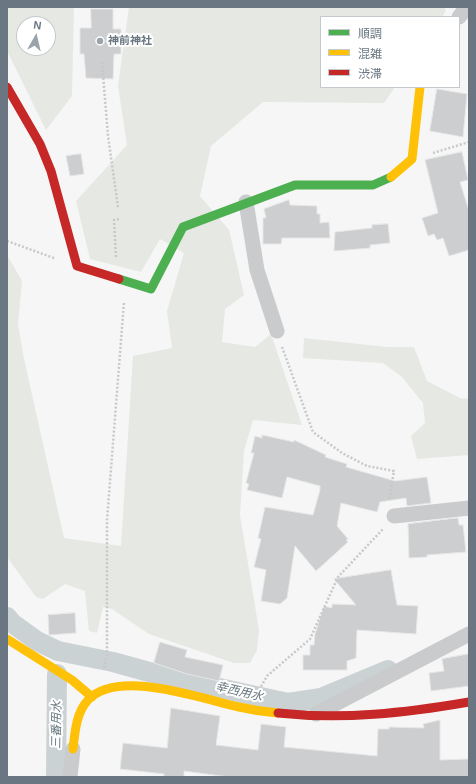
<!DOCTYPE html>
<html>
<head>
<meta charset="utf-8">
<style>
  body { margin:0 }
  #map { position:relative; width:476px; height:784px; overflow:hidden; background:#f6f6f6; font-family:Helvetica,"Noto Sans JP",sans-serif }
  canvas { display:block }
  .frame { position:absolute; inset:0; border:8px solid #6a7782; pointer-events:none }
  .legend { position:absolute; left:320px; top:16px; width:140px; height:72px; box-sizing:border-box; background:#fff; border:1px solid #c3c9cd; margin:0; padding:5px 7px; list-style:none; font-size:12px; color:#6a7782 }
  .legend li { display:flex; align-items:center; gap:8px; height:20px }
  .legend b { width:20px; border:1px solid #c3c9cd }
  .north { position:absolute; left:16px; top:16px; width:40px; height:40px; box-sizing:border-box; background:#fff; border:1px solid #c3c9cd; border-radius:50%; rotate:8deg; font-size:11px; font-weight:700; line-height:16px; text-align:center; color:#6a7782 }
  .north::after { content:''; display:block; margin:auto; width:14px; height:18px; background:#9ba3ab; clip-path:polygon(50% 0,100% 100%,50% 72%,0 100%) }
</style>
</head>
<body>
<div id="map">
<canvas width="476" height="784"></canvas>
<div class="frame"></div>
<ul class="legend">
<li><b style="height:5px;background:#4caf50"></b>順調</li>
<li><b style="height:5px;background:#ffc107"></b>混雑</li>
<li><b style="height:5px;background:#c62828"></b>渋滞</li>
</ul>
<div class="north">N</div>
</div>
<script>
const c = document.querySelector('canvas').getContext('2d');
c.lineJoin = 'round';
function paint(path, color) { c.fillStyle = color; c.fill(path, 'evenodd'); }
function trace(path, color, width, dash) { c.strokeStyle = color; c.lineWidth = width; c.lineCap = dash ? 'butt' : 'round'; c.setLineDash(dash || []); c.stroke(path); }
function drawText(font, color, halo, rows, align = 'center') {
  c.font = font + ' Helvetica,"Noto Sans JP",sans-serif'; c.lineWidth = 4; c.setLineDash([]); c.textBaseline = 'middle'; c.strokeStyle = halo; c.fillStyle = color; for (const [text, x, y, turn = 0] of rows) {
    c.save(); c.translate(x, y); c.rotate((+turn || 0) * Math.PI / 180); c.textAlign = isNaN(turn) ? turn : align; if (halo) c.strokeText(text, 0, 0); c.fillText(text, 0, 0); c.restore();
  }
}
paint(new Path2D(`
  M8 7H74L72 96 46 130 7 51ZM24 24H48V48H24Z
  M129 7H444L446 11 442 17H321V87H395L384 103 263 102 211 146 200 196 229 230 244 295 225 309 222 342 255 347 271 334 302 425 253 420 244 451 240 515 259 630 257 650 250 663H234L149 634 112 609 103 607 97 633 89 631 85 591 65 584 43 599 36 597 7 557V255L22 281 18 324 24 359 64 538 121 546 133 356 172 348 167 311 184 253 160 239 141 272 90 259 76 201 127 145 118 86Z
  M304 338 387 347H414L427 381 460 398 469 399V455L417 459 411 436 425 423 423 403 402 377 383 363 303 358Z`), '#e5e8e3');
trace(new Path2D(`
  M7 617 12 623 37 641 58 651 113 662 160 675 288 703 321 698 388 670
  M56 777 57 674`), '#cbd2d4', 20);
const building = new Path2D(`
  M91 9H113V29H121V54H114L113 79 86 78 84 54H80V28H91Z
  M437 89 467 94 463 137 430 131Z
  M462 152 468 180 460 182 469 211V250L449 256 443 238 437 240 434 234 428 236 422 218 438 213 425 160Z
  M81 154 84 174 70 176 66 156Z
  M289 200 290 205 317 206V214H320V223L329 222 330 238H282L281 244H263V218H266L264 209Z
  M388 224 390 243 370 245V248L334 251 335 232 372 228V225Z
  M262 435 294 442V440L326 455 325 457 347 464 346 467 395 481 427 477 431 503 407 506 406 498 380 502 377 512 341 503 337 526 348 539 346 540 348 542 316 571 295 546 287 598 280 604 261 601 266 570 254 567 261 539 258 538 265 507 313 515 320 490V486L287 477 282 498 247 490 249 484 246 483 254 453H251L255 436 262 438Z
  M458 518 459 525H463L466 552 427 555V557L409 558 408 524Z
  M391 570 397 605 418 606 416 634 357 630 356 658 347 661V670H303V655H310V645H314L315 634 324 606 332 608V604L356 605 334 579Z
  M75 613 76 633 49 635 48 615Z
  M160 642 187 650 185 657 223 665 219 681 187 674 154 663Z
  M469 654V686L431 691 429 673 444 671 442 659Z
  M171 708 220 716 216 745 258 750 261 724 286 727 284 747 377 756 378 729H389V727L424 728 423 724 440 720V760L469 759V777H229L184 771V777H164V774L120 769 123 743 167 748Z`);
paint(building, '#cdcecf');
trace(building, '#e6e6e6', 1);
trace(new Path2D(`
  M102 62 108 136 118 207
  M433 153 469 142
  M7 241 54 258
  M116 257 114 220 119 219
  M282 347 313 432 342 453 367 466 394 471 389 499
  M104 668 107 655V520L124 302
  M259 690 267 676 310 639 338 577 383 529`), '#c7c8c9', 2.5, [2, 2]);
trace(new Path2D(`
  M459 17 467 7
  M246 202 257 270 277 331
  M394 516 469 508
  M316 714 469 634
  M70 777 73 749`), '#c9cbcc', 15);
trace(new Path2D(`
  M119 279 151 289 183 227 295 185H373L391 177`), '#4caf50', 9);
trace(new Path2D(`
  M391 177 412 159 420 87
  M7 639 72 680 92 697
  M73 749C75 732 76 713 88 700 118 668 202 699 239 707 252 710 265 712 278 713`), '#ffc107', 9);
trace(new Path2D(`
  M7 87 40 144 51 171 77 266 119 279
  M278 713C343 720 405 713 469 702`), '#c62828', 9);
for (const [x, y, r, color] of [
  [100,41,4,"#9ba3ab"]
]) { const dot = new Path2D(); dot.arc(x, y, r, 0, 2 * Math.PI); c.fillStyle = color; c.fill(dot); trace(dot, '#fff', 1.5); }
drawText('bold 11px', '#6a7782', '#fff', [
  ["神前神社",108,41]
], 'left');
drawText('italic 12px', '#66777e', '#fff', [
  ["幸西用水",239,692,13],
  ["三番用水",57,725,-89]
]);
</script>
</body>
</html>
